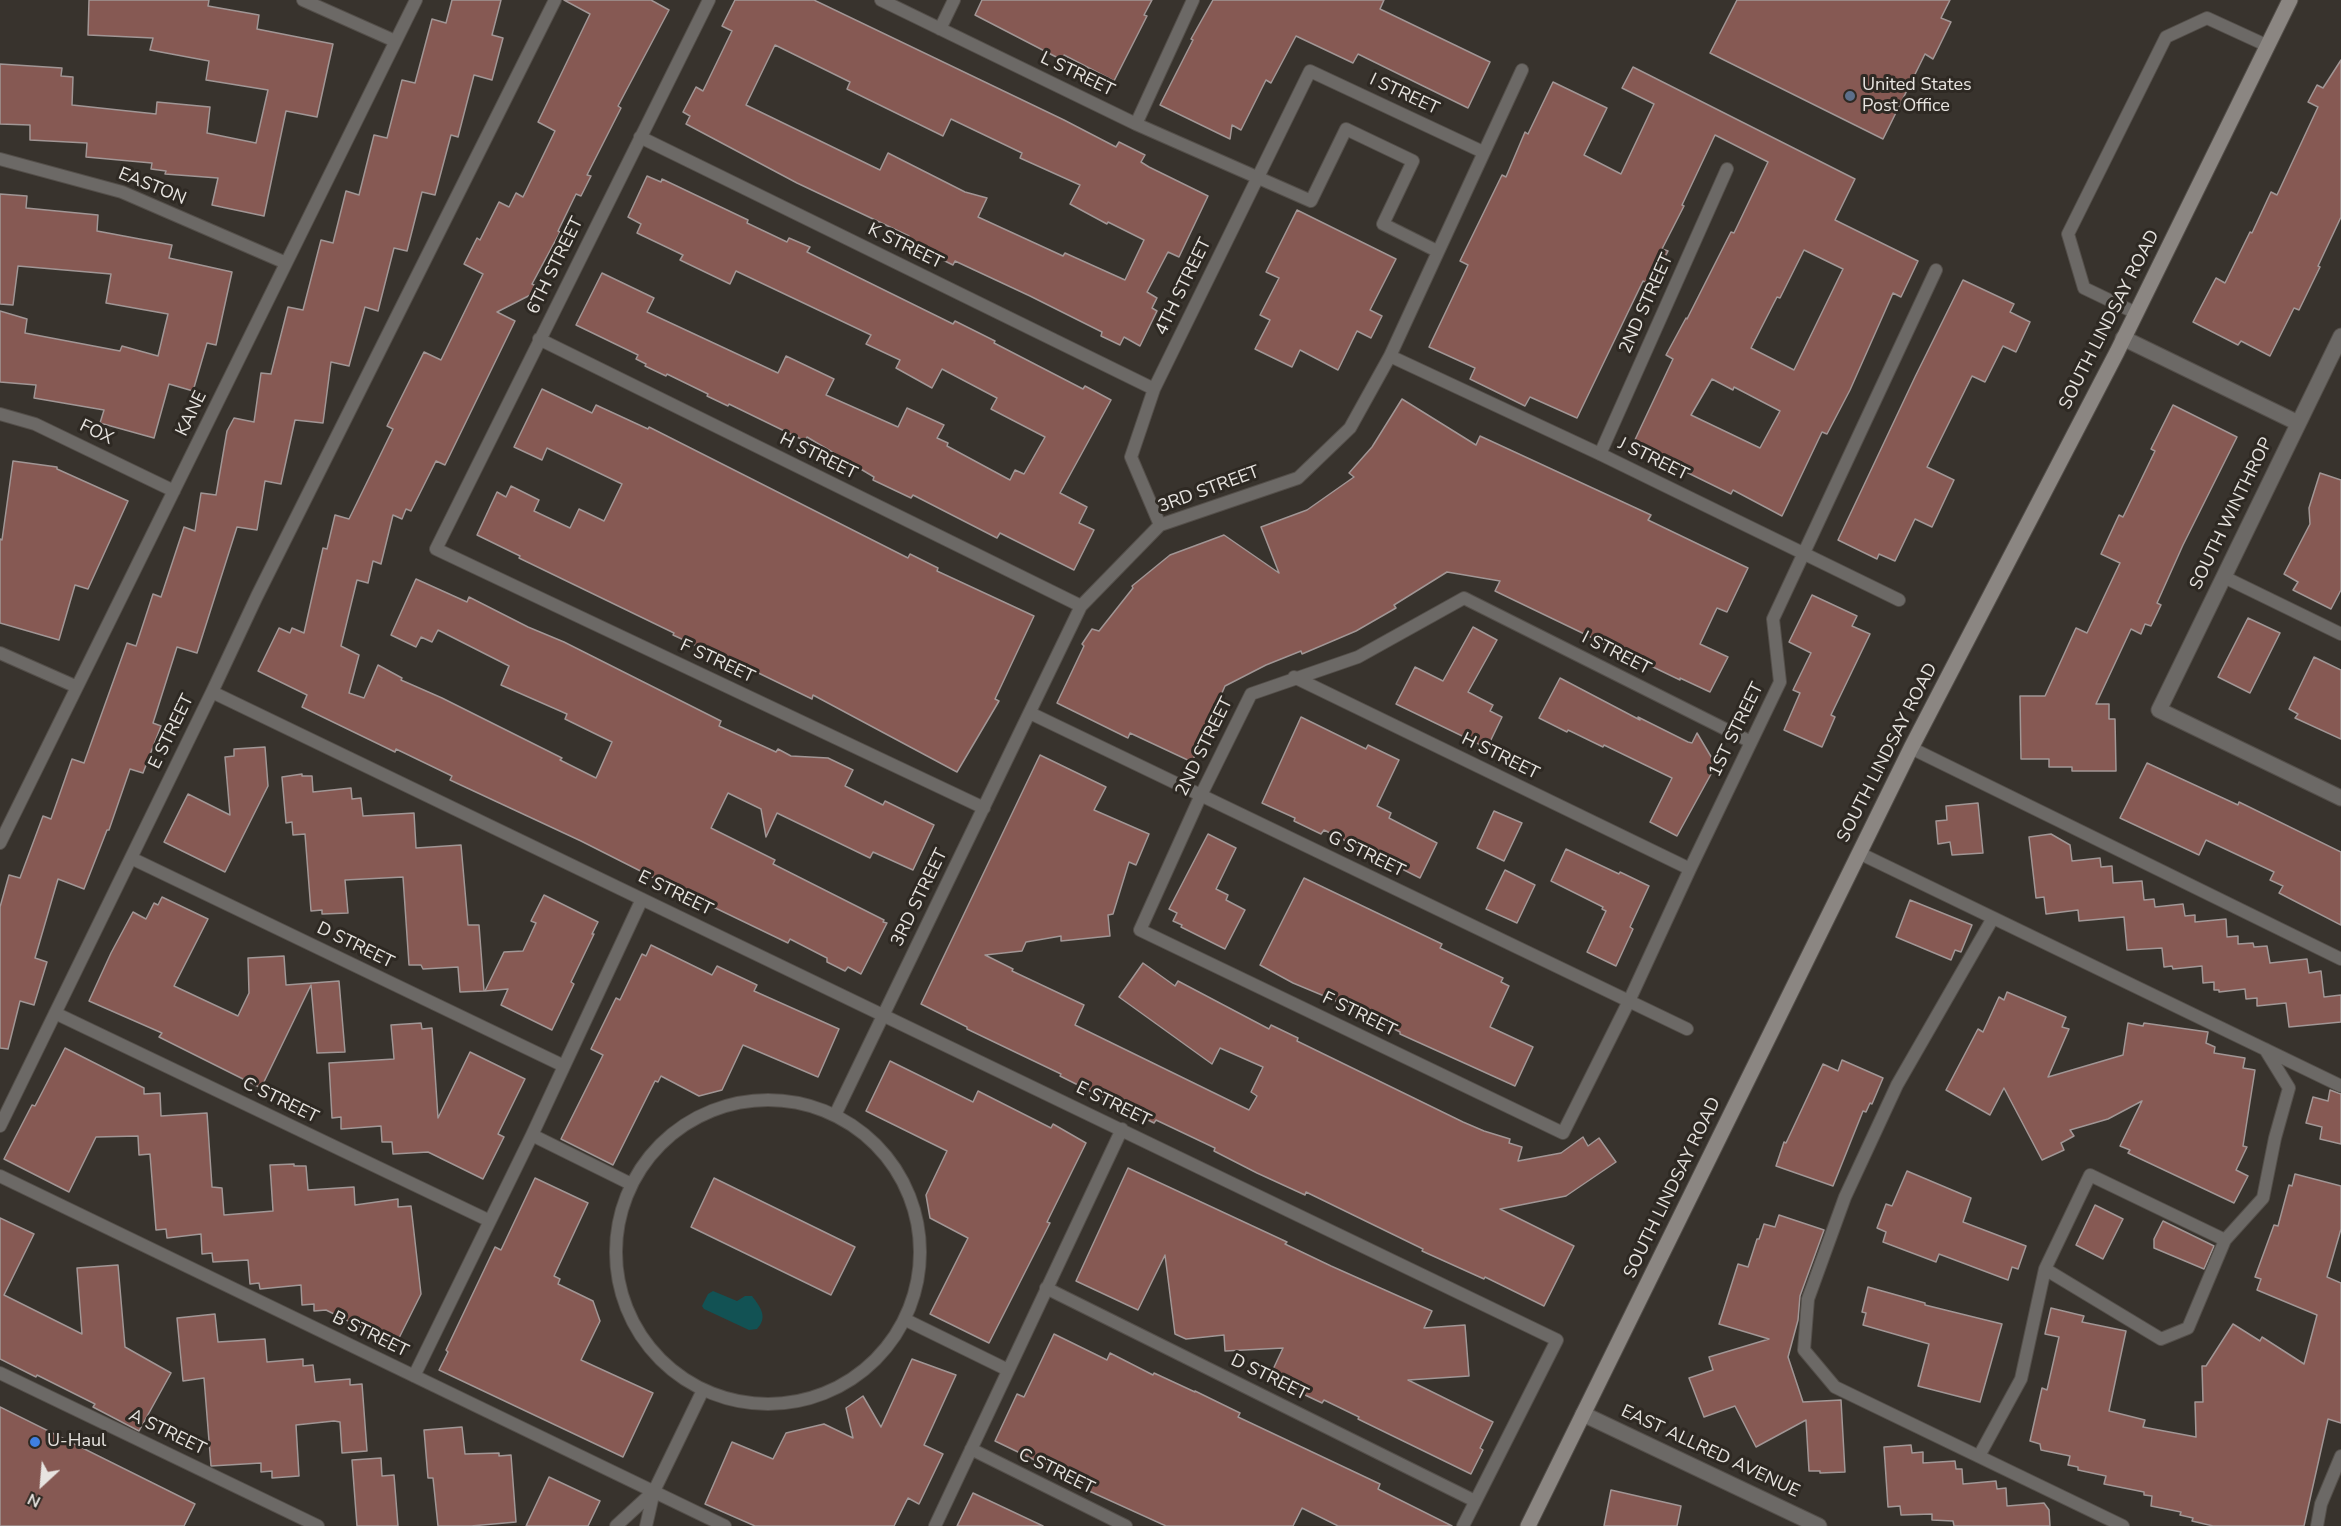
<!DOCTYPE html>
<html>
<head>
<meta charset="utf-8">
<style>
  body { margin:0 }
  #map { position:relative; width:2341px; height:1526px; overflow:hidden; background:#38332d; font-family:"Nunito Sans",sans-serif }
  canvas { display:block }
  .north { position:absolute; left:12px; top:1454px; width:60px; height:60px; -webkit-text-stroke:4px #2e2923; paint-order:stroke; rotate:206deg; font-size:16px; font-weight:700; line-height:24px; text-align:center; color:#e7e4e0 }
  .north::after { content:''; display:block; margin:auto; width:21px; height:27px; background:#e7e4e0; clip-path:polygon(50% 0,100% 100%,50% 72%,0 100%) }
</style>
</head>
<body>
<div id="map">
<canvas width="2341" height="1526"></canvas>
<div class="north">N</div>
</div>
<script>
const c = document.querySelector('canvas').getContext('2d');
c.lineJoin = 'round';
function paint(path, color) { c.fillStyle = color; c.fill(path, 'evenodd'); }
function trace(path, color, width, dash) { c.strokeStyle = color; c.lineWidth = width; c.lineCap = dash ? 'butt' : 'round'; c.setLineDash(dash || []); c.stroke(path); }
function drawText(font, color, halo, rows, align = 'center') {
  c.font = font + ' "Nunito Sans",sans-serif'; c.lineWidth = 6; c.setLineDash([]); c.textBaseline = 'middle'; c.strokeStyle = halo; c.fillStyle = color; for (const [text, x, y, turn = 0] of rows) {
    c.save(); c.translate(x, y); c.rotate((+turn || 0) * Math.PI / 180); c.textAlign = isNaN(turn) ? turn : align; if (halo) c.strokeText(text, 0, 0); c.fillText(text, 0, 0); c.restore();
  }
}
paint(new Path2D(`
  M713 1291 737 1301 745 1296H752C761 1308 768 1317 757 1329L749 1330 704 1309 702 1306 708 1294Z`), '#125254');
const building = new Path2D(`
  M89 0H209L208 6 259 15 257 29 333 44 317 117 286 111 264 216 212 205 218 178 165 174 166 171 151 169 152 163 86 157 87 143 30 140V125L0 124V64L62 68 61 76 73 77 72 105 156 114 157 102 210 107 207 133 256 143 268 90 206 80 209 61 150 50 153 38 88 35Z
  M452 0H501L492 35 503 38 492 80 474 75 458 137 451 135 435 195 422 192 407 251 394 248 378 311 365 307 349 366 331 362 323 423 295 420 281 484 265 481 257 530 237 527 197 653 177 647 153 723 161 726 143 773 130 769 109 830H107L84 889 58 879 35 958 47 962 34 1005 20 1001 8 1049 0 1048V907L9 875 20 878 43 816 51 819 72 759 84 763 127 643 136 646 153 594 161 597 184 527 195 531 201 493 216 495 227 431 234 418 254 422 261 373 271 374 288 307 303 310 321 240 333 243 346 191 359 195 374 135 387 138 402 80 415 83 432 19 446 23Z
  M564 0H651L669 10 618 106 621 108 587 175 591 176 581 196 576 194 558 231 560 232 532 284 542 289 497 312 515 321 445 465 436 461 411 511 406 509 402 519 393 515 381 564 373 561 368 583 357 580 341 646 359 655 349 693 364 698 378 665 402 678 401 680 442 698 562 758 560 760 596 778 612 742 565 719 567 714 501 685 509 666 438 630 432 642 421 637 416 647 391 635 416 579 467 602 469 597 528 627 564 642 721 721 719 726 776 752 778 749 791 756 828 758 853 770 845 786 883 805 885 801 934 825 913 870 873 852 870 858 777 813 766 837 761 809 728 793 711 828 775 860 773 864 884 920 883 922 887 923 861 974 848 967 845 971 827 962V958L790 939 788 943 680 891 581 841 450 780 452 776 396 749 395 752 302 707 307 695 258 671 279 628 290 633 292 628 304 633 323 548 327 549 335 515 349 519 393 429 387 426 424 352 441 360 483 274 464 264 477 238 480 240 499 202 509 207 516 193 523 197 555 131 538 122 590 14Z
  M735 0H814L1064 120 1116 147 1119 142 1145 155 1141 162 1149 167 1208 196 1179 257 1168 252 1147 292 1157 298 1152 308 1157 311 1140 346 1124 337 1120 345 1101 336 1102 332 1030 296 955 261 953 265 906 242 909 236 797 183 686 124 690 116 683 112 696 87 703 91 732 31 722 26ZM775 45 850 82 847 89 943 136 951 119 1022 153 1020 158 1080 185 1070 204 1107 224 1108 222 1144 240 1125 280 1065 253 1063 256 978 217 987 198 965 192 888 153 880 170 746 105Z
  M982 0H1152L1144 15 1147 16 1114 81 1064 55 1062 60 975 15Z
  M1213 0H1384L1380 9 1490 62 1468 108 1358 54 1353 63 1296 36 1271 83 1266 80 1241 130 1232 125 1230 139 1160 105 1193 40 1191 39Z
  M1737 0H1950L1941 18 1951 22 1933 59 1925 54 1883 139 1710 53Z
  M2341 60V217L2318 266 2320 267 2299 310 2294 308 2270 356 2241 341 2238 345 2193 322 2216 278 2225 283 2250 232 2252 233 2271 192 2277 195 2318 107 2308 102 2317 85 2323 88Z
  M1633 67 1855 179 1835 220 1918 261 1901 297 1893 293 1850 390 1827 434 1822 432 1782 516 1733 490 1731 494 1682 470 1683 467 1633 444 1673 359 1666 355 1686 318 1687 319 1731 232 1734 233 1768 162 1715 135 1682 205 1684 206 1662 249 1668 251 1651 285 1643 281 1577 418 1530 397 1525 406 1470 379 1475 368 1429 347 1468 265 1460 261 1502 175 1506 177 1525 132 1528 134 1553 82 1607 108 1584 155 1621 174 1654 104 1622 88ZM1804 250 1843 269 1794 370 1751 348 1777 297 1780 298ZM1712 379 1733 390 1734 387 1780 411 1760 448 1691 415Z
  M647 176 661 182 662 179 748 220 747 223 787 242 789 238 810 247 807 252 953 324 955 321 995 341 994 343 1083 389 1085 386 1111 400 1060 493 1087 507 1079 523 1094 530 1074 570 1000 533 997 538 913 495 911 498 873 480 874 477 807 437 805 441 729 404 728 406 707 396 708 394 667 374 666 376 645 366 646 364 636 359 638 355 576 325 602 273 654 298 647 312 778 373 786 356 834 379 826 395 898 427 907 408 944 425 937 438 948 443 947 446 1010 480 1015 470 1024 474 1045 437 991 409 997 398 942 369 932 388 896 368 900 360 866 344 871 335 736 271 730 284 680 260 683 255 637 233 641 224 628 217Z
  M0 194 27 196 26 208 98 215 97 231 172 245 169 258 232 272 216 345 207 343 193 391 169 384 154 438 100 423 104 410 34 398 36 385 0 382V311L27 319 25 333 120 351 122 346 158 356 168 314 106 303 111 274 18 266 13 305 0 304Z
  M1297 210 1396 259 1370 310 1382 316 1371 338 1357 331 1338 370 1300 350 1292 367 1255 349 1270 320 1260 315 1279 278 1266 272Z
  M1963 280 2014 304 2010 312 2030 322 2016 352 2003 346 1985 382 1972 376 1927 467 1954 480 1932 527 1915 519 1895 561 1879 554 1877 559 1838 540 1915 377Z
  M542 389 592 413 596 405 648 429 649 427 908 558 910 554 938 568 937 571 1034 616 995 699 999 701 957 772 813 695 812 699 709 649 708 651 673 635 674 633 519 558 520 556 477 535 497 492 506 497 511 486 539 500 534 511 570 528 579 509 604 521 622 484 547 448 542 460 514 447Z
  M1402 399 1476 445 1480 436 1651 515 1648 520 1748 568 1727 612 1717 608 1700 644 1728 657 1710 692 1680 678V680L1495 591 1500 581 1447 572 1394 605 1396 608 1356 631 1302 654 1301 651 1266 665 1225 686 1192 762 1130 733 1128 738 1057 703 1084 646 1082 644 1092 629 1099 631 1133 588 1132 586 1170 555 1224 535 1279 573 1261 527 1307 510 1354 477 1349 473 1372 447Z
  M2173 405 2237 437 2183 545 2157 603 2161 605 2151 626 2145 624 2141 634 2131 629 2096 704H2109V719H2115L2116 771H2072V767H2049V759H2021L2020 696H2045L2076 628 2087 633 2120 563 2101 554 2119 515 2123 517 2155 451 2151 449Z
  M13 461 57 467V469L128 501 88 589 75 585 59 640 0 623V539L2 540Z
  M2320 473 2341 480V590L2331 609 2293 590 2298 582 2284 574 2310 524 2309 508Z
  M1812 595 1857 616 1852 626 1870 634 1831 715 1835 717 1822 747 1784 730 1800 693 1793 690 1811 653 1789 642Z
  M2248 618 2280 633 2250 693 2218 677Z
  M1473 627 1497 640 1468 692 1493 705 1490 711 1502 717 1487 748 1396 704 1415 667 1443 681Z
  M2314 657 2341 670V739L2295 718 2298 714 2289 709Z
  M1560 678 1640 720 1638 717 1688 742 1692 743 1697 733 1716 765 1677 836 1650 822 1672 778 1604 745 1603 747 1568 730 1567 732 1539 718Z
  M1301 717 1366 749 1368 745 1399 760 1377 806 1391 813 1389 818 1437 843 1420 878 1324 830 1321 834 1294 821 1295 818 1262 803Z
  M265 747 268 786 225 872 164 842 188 794 230 815 225 757 234 756V749Z
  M1040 755 1106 787 1094 810 1149 834 1136 865 1129 862 1113 914 1108 915 1110 936 1061 941V936L1026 942 1022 951 985 955 1013 969 1012 971 1084 1005 1075 1025 1249 1110 1257 1096 1251 1092 1263 1067 1220 1048 1212 1064 1119 997 1143 963 1175 986 1178 981 1269 1029 1271 1025 1298 1038 1297 1041 1463 1122 1484 1131 1510 1139 1509 1143 1522 1147 1518 1161 1561 1153 1583 1137 1588 1146 1599 1138 1616 1162 1566 1196 1500 1209 1574 1246 1544 1306 1485 1277 1484 1279 1422 1251 1423 1249 1306 1192 1305 1195 1257 1173 1214 1151 1215 1148 1156 1120 1154 1123 1060 1076 1061 1074 967 1029V1027L921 1004Z
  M2147 763 2238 805 2239 802 2341 852V925L2279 893 2283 886 2270 880 2274 872 2206 840 2199 855 2120 818Z
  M302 774V776H312L313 792 351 788 352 799 361 798 363 816 414 813 416 848 461 845 468 925H479L484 991 460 992 458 967 423 969 421 965H409L403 877 345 880 348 913 322 914V910L311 911 305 834 293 835 292 822 286 823 282 777Z
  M1978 803 1983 853 1952 855 1950 842 1938 844 1936 821 1947 820 1946 806Z
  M1494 811 1522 823 1504 861 1477 848Z
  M1208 834 1236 848 1216 889 1228 895 1226 900 1245 910 1225 949 1181 927 1182 925 1173 921 1177 913 1169 909Z
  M2051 834 2070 845 2072 861 2100 858 2101 867 2112 866 2113 883 2142 881 2144 900 2154 899 2155 907 2183 904 2185 916 2195 915V922L2226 919 2227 937 2238 936V944L2253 943 2254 947 2267 946 2270 963 2307 959 2309 973 2321 971 2324 997 2341 995V1022L2289 1027 2286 1003 2257 1006V998L2246 999 2245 989 2219 992V990H2214V982L2203 983 2202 966 2173 969 2172 966 2164 967 2162 948 2127 950 2124 917 2079 921 2078 910 2046 914 2044 897 2036 898 2029 837Z
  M1566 849 1619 874 1620 872 1649 886 1630 927 1633 929 1616 966 1587 952 1606 911 1602 909 1603 907 1551 881Z
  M1505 870 1535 885 1517 923 1486 909Z
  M1304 878 1442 944 1440 948 1503 978 1501 982 1509 986 1490 1027 1533 1047 1515 1086 1400 1034V1032L1353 1008 1293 983 1260 965Z
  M544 895 598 922 592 934H594L571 982 574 984 552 1030 501 1005 508 989 485 991 504 952 523 951 536 923 531 921Z
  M162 897 208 919 174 986 238 1016 249 993 248 958 284 956 286 985 339 981 345 1052 317 1053 311 985 261 1088 159 1037 162 1033 89 1001 111 953 133 912 146 919 154 903 158 905Z
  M1910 900 1972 925 1961 952 1955 950 1951 960 1896 937Z
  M651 945 712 975 717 966 757 985 754 991 839 1029 818 1077 743 1045 722 1090 699 1096 661 1076 658 1082 655 1081 613 1165 561 1139 603 1055 591 1049 616 998 620 1000 642 954 646 956Z
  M2007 992 2066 1017 2062 1027 2069 1029 2048 1077 2123 1055 2128 1023 2143 1026 2144 1023 2208 1032 2206 1043 2215 1047 2214 1053 2245 1058 2243 1068 2255 1070 2243 1146 2247 1147 2236 1170 2248 1176 2234 1203 2128 1153 2130 1150 2120 1146 2142 1101 2108 1119 2070 1130 2074 1136 2061 1143 2064 1150 2042 1160 2004 1088 1990 1115 1946 1090 1978 1029 1983 1032 1999 997 2004 1000Z
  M421 1023 422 1029 432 1028 438 1118 470 1052 525 1079 498 1134 504 1137 483 1179 428 1152 393 1154 392 1142H382L381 1126 341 1129V1117L332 1118 329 1063 394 1059 391 1025Z
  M65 1048 144 1088V1094L160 1093 161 1116 207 1113 212 1187 222 1188 224 1215 273 1211 270 1165 294 1164V1166H306L308 1190 354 1187 355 1205 398 1199V1207L411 1206 421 1294 399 1338 396 1337 393 1343 326 1310 314 1311V1304L302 1305 301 1285 260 1289 259 1283 250 1284 248 1260 213 1262 212 1253 202 1254 201 1234 167 1238 166 1229 156 1230 150 1154 139 1155 138 1136 96 1137 69 1192 4 1159 32 1105 35 1106Z
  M1842 1060 1883 1078 1872 1104 1870 1103 1866 1112 1863 1111 1833 1186 1776 1166 1784 1142 1786 1143 1823 1064 1838 1071Z
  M890 1061 973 1102 978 1091 1051 1128 1053 1124 1086 1143 1047 1222 1050 1223 989 1343 930 1314 968 1238 930 1218 926 1195 947 1151 866 1111Z
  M2330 1090 2341 1094V1144L2320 1139 2322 1127 2306 1123 2313 1097 2328 1101Z
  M1128 1168 1287 1242 1285 1244 1331 1266 1432 1311 1424 1328 1465 1325 1469 1376 1408 1380 1493 1422 1480 1448 1483 1450 1471 1474 1358 1419 1359 1417 1324 1400 1322 1403 1269 1378 1283 1348 1225 1351 1224 1335 1186 1339 1175 1334 1165 1255 1138 1310 1076 1281Z
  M1907 1171 1971 1198 1963 1222 2026 1246 2018 1269 2012 1267 2008 1280 1939 1254 1936 1262 1883 1242 1886 1232 1877 1228 1886 1204 1892 1206Z
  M2295 1174 2341 1186V1229L2327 1277 2341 1283V1423L2328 1419 2304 1526H2213L2192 1521 2193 1518 2180 1515 2181 1512 2151 1506 2152 1496 2144 1495V1492L2104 1484 2106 1476 2078 1470V1467L2068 1465 2070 1456 2041 1450 2040 1444 2030 1441 2042 1388 2047 1390 2059 1337 2045 1334 2051 1308 2084 1316 2082 1322 2126 1331 2109 1411 2145 1420 2143 1427 2196 1437 2195 1402H2203L2202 1366H2206L2233 1324 2260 1341 2262 1337 2304 1364 2317 1315 2257 1290 2261 1279 2255 1277 2274 1225 2278 1226 2289 1185 2292 1186Z
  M535 1178 588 1203 554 1276 560 1279 558 1284 593 1301 600 1321 581 1360 653 1393 623 1457 439 1370 448 1352 446 1350 495 1247 501 1250Z
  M714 1178 855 1247 831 1295 691 1227Z
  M2095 1205 2123 1219 2103 1259 2076 1245Z
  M1779 1215 1824 1230 1800 1296 1798 1320 1788 1357 1803 1402 1841 1400 1845 1472 1820 1473V1471H1809L1806 1420 1756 1447 1735 1406 1704 1417 1689 1378 1713 1370 1709 1357 1769 1339 1719 1324 1738 1264 1748 1267 1757 1239H1759L1764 1224 1775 1227Z
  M0 1218 34 1234 4 1295 82 1334 77 1268 118 1265 125 1347 171 1373 139 1431 93 1407 95 1404 37 1375 36 1377 0 1359Z
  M2163 1221 2214 1246 2204 1269 2154 1248V1239Z
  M1868 1287 1925 1303V1305L2002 1324 1980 1402 1918 1386 1929 1344 1863 1325 1866 1313 1862 1312Z
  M215 1314 218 1342 265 1339 267 1362 303 1359V1366L313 1365 315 1382 350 1379V1385L362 1384 367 1451 342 1453 340 1422 334 1421 296 1425 299 1476 272 1478V1471L261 1472V1463L211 1466 204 1378 183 1381 177 1318Z
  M1054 1334 1107 1360 1110 1353 1153 1375 1154 1373 1195 1392V1391L1240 1413 1238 1417 1380 1484 1378 1489 1452 1526H1338L1302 1508 1293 1526H1166L1089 1491 1091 1487 995 1441 1017 1394 1024 1397Z
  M912 1359 956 1375 924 1445 943 1454 919 1504 908 1498 894 1526H755L705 1504 732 1442 773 1459 786 1433 824 1424 853 1438 846 1408 863 1396 881 1427Z
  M0 1407 195 1504 184 1526H0Z
  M462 1427 465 1454 499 1453V1456L511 1455 516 1522 471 1526H438L433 1478H428L424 1430Z
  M1911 1445 1912 1453 1923 1452V1463L1955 1461 1956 1469H1962L1963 1484 1996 1481 1997 1489 2006 1488 2007 1506 2044 1503 2049 1510 2050 1526H1954L1953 1521 1932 1520V1514L1901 1515 1900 1506 1888 1507 1884 1447Z
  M381 1458 382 1476 394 1475 398 1526H357L352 1460Z
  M549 1477 600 1501 588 1526H526Z
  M1611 1490 1681 1506 1677 1526H1604Z
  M973 1493 1043 1526H957Z`);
paint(building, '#865953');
trace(building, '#a19695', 1.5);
const service = new Path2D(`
  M303 0 395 41
  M709 0 436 549 984 808
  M881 0 1136 124 1311 201 1346 129 1413 161 1383 224 1437 251
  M940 29 954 0
  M1136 124 1193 0
  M640 137 1154 389
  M0 159 122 192 286 263
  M2136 313 2084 288 2068 234 2166 37 2207 18 2268 46
  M539 339 1081 606
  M1390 356 1600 454 1899 600
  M0 414 35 424 174 491
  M1600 454 1727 169
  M1160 525 1131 457 1154 389 1310 71 1483 152
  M2224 577 2341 634
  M0 653 77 687
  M1294 677 1690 869
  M212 692 257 596 555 0
  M1030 713 1687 1029
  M1751 742 1464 598 1358 657 1251 694 1201 795 1140 930 1563 1133 1629 1001 1690 869 1780 682 1773 619 1936 270
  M1911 748 2341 959
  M0 843 416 0
  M1859 853 2341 1086
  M131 858 564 1066
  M1993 918 1897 1085 1845 1197 1808 1299 1804 1350 1835 1387 2123 1526
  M55 1013 490 1221
  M616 1252a152 152 0 1 1 304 0a152 152 0 1 1-304 0Z
  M835 1115 1081 606 1160 525 1298 478 1350 428 1390 356 1522 70
  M0 1126 212 692 1557 1340 1463 1526
  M532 1135 631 1184
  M0 1176 725 1526
  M2045 1269 2161 1339 2188 1328 2225 1240 2263 1198 2275 1138 2289 1088 2265 1049
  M1046 1288 1475 1501
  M906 1320 1008 1370
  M0 1373 318 1526
  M414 1376 532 1135 642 899
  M971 1449 1126 1526
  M1979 1456 2021 1379 2045 1269 2090 1175 2225 1240
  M616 1526 654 1491
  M646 1526 654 1491 703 1390
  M935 1526 1122 1129
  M2317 1526 2321 1504 2341 1456`);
const minor = new Path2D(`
  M2341 336 2159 710 2341 798
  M2123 338 2298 423
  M1583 1414 1819 1526`);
const secondary = new Path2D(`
  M1528 1526 1911 748 2117 352 2290 0`);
trace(service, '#544f4a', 14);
trace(minor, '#544f4a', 17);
trace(secondary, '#544f4a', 17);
trace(service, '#6c6966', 12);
trace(minor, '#6c6966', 15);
trace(secondary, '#8b8682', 15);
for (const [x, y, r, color] of [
  [1850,96,6,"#5c6f8a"],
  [35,1442,6,"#3f7fe0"]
]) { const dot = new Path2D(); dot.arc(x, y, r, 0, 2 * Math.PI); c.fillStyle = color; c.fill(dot); trace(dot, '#2e2923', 2); }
drawText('18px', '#e7e4e0', '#2e2923', [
  ["L STREET",1077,75,26],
  ["I STREET",1404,95,25],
  ["EASTON",152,187,22],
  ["K STREET",905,247,26],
  ["6TH STREET",556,266,-64],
  ["4TH STREET",1184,287,-64],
  ["2ND STREET",1647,304,-66],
  ["SOUTH LINDSAY ROAD",2110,320,-63],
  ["KANE",192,414,-64],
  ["FOX",96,433,26],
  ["H STREET",818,457,26],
  ["J STREET",1653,460,26],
  ["3RD STREET",1209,490,-20],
  ["SOUTH WINTHROP",2232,514,-64],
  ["I STREET",1616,654,27],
  ["F STREET",717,662,25],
  ["1ST STREET",1737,730,-64],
  ["E STREET",172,732,-64],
  ["2ND STREET",1205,747,-64],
  ["SOUTH LINDSAY ROAD",1888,753,-63],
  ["H STREET",1500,757,26],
  ["G STREET",1366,855,26],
  ["E STREET",675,894,26],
  ["3RD STREET",920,898,-64],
  ["D STREET",355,946,26],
  ["F STREET",1359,1015,26],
  ["C STREET",280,1101,26],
  ["E STREET",1113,1105,26],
  ["SOUTH LINDSAY ROAD",1673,1188,-64],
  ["B STREET",370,1335,26],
  ["D STREET",1269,1378,26],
  ["A STREET",167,1433,26],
  ["EAST ALLRED AVENUE",1710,1452,25],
  ["C STREET",1056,1472,26]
]);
drawText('18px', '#e7e4e0', '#2e2923', [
  ["United States",1862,86],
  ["Post Office",1862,107],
  ["U-Haul",47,1442]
], 'left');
</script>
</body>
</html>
